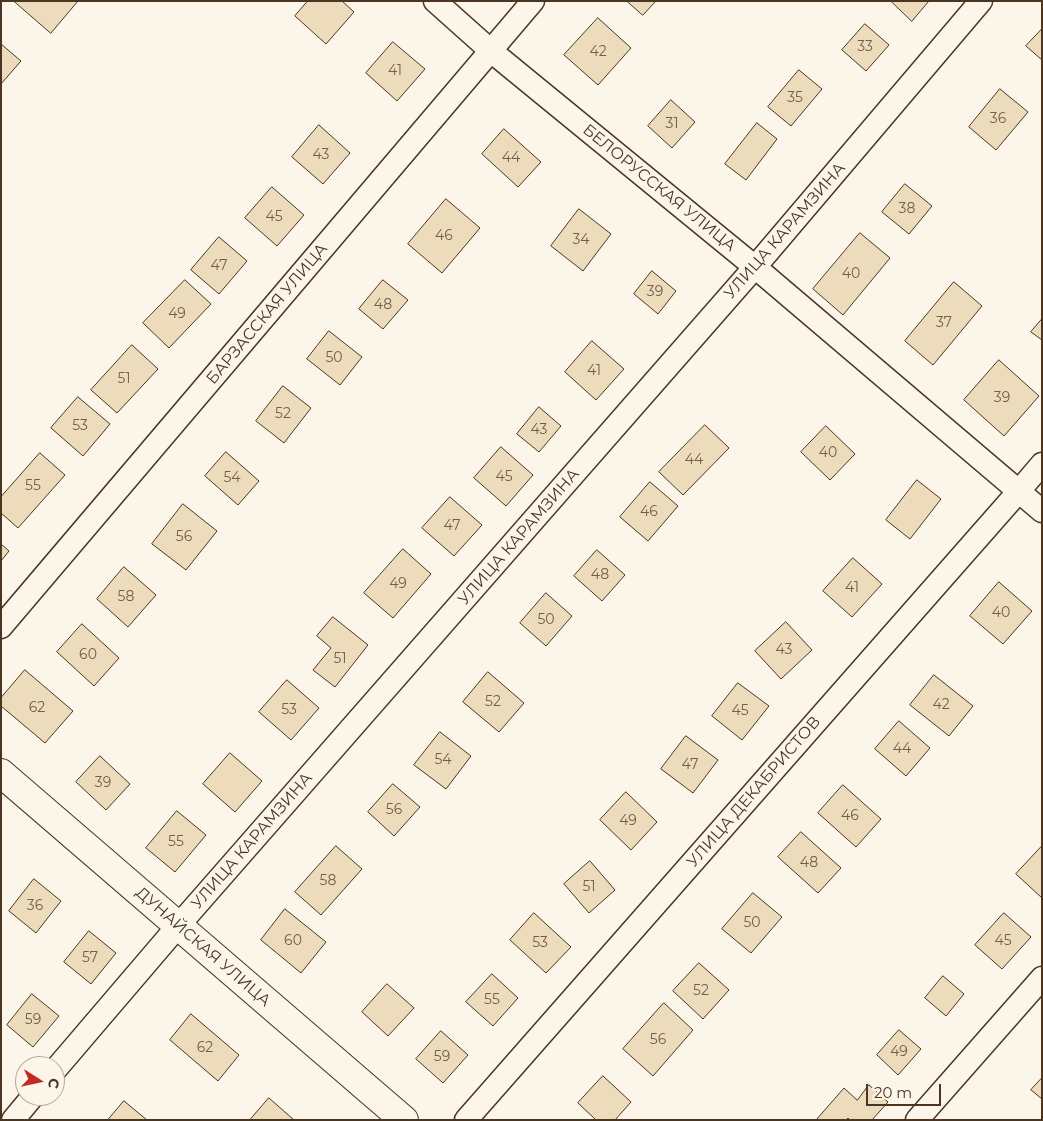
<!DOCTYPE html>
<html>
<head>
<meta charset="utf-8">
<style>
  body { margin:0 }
  #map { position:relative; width:1043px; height:1121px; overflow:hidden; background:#fbf6e9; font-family:Montserrat,sans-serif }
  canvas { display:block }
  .frame { position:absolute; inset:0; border:2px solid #4a3520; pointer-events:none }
  .north { position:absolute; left:15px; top:1056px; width:50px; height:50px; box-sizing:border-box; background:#fbf6e9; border:1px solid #b4a999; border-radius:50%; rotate:100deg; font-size:14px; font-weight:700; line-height:20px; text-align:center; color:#4a3520 }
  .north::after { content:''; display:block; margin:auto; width:18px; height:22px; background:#c62828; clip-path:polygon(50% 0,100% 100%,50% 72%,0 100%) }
  .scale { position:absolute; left:866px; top:1084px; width:75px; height:22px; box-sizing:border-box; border:2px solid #4a3520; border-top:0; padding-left:6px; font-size:15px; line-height:18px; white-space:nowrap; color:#4a3520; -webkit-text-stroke:4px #fbf6e9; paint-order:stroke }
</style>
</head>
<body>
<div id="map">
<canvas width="1043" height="1121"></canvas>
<div class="frame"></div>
<div class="north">С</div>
<div class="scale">20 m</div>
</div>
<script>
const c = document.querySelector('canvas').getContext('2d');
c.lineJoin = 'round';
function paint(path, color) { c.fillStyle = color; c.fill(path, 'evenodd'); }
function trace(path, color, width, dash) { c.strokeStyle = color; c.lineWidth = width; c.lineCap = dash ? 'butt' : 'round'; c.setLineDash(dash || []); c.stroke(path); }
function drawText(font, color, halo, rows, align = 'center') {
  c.font = font + ' Montserrat,sans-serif'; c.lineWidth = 4; c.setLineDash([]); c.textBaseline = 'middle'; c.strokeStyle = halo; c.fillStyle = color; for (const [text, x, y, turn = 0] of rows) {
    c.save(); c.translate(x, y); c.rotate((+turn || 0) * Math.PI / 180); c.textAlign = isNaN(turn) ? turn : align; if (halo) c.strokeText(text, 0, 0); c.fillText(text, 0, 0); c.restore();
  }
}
const building = new Path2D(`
  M14 1H78L51 33Z
  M308 1H342L354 12 326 44 295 16Z
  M627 1H656L643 15Z
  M891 1H929L912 21Z
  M598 18 631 48 598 85 564 55Z
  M865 24 889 45 866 71 842 50Z
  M1042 29V60L1026 46Z
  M393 42 425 69 397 101 366 73Z
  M1 44 21 61 1 84Z
  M799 70 822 89 791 126 768 107Z
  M1000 89 1028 112 996 150 969 127Z
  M671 100 695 122 672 148 648 126Z
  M757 123 777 139 746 180 725 164Z
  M319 125 350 153 323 184 292 157Z
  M504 129 541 162 518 187 482 154Z
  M905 184 932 206 909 234 882 212Z
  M272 187 304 215 277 246 245 218Z
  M446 199 480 228 442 273 408 244Z
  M579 209 611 234 583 271 551 246Z
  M860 233 890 258 843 315 813 289Z
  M219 237 247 261 219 294 191 270Z
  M652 271 676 291 658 314 634 294Z
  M185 280 211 304 169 348 143 323Z
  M383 280 408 300 383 329 359 309Z
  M954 282 982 306 933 365 905 341Z
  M1042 319V340L1031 332Z
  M329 331 362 357 340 385 307 359Z
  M592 341 624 369 596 400 565 372Z
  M132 345 158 369 117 413 91 390Z
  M999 360 1039 396 1004 436 964 400Z
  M283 386 311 408 284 443 256 421Z
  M78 397 110 424 83 456 51 428Z
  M539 407 561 426 539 452 517 434Z
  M705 425 729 448 683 495 659 472Z
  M826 426 855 454 830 480 801 452Z
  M501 447 533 475 506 506 474 478Z
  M226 452 259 481 238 505 205 476Z
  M40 453 65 475 18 528 1 513V497Z
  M917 480 941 499 910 539 886 520Z
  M650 482 678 506 648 541 620 517Z
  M450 497 482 525 454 556 422 528Z
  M183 504 217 531 186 570 152 544Z
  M1 544 9 551 1 561Z
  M403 549 431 574 393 618 364 593Z
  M597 550 625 575 602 601 574 576Z
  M853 558 882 584 852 617 823 591Z
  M124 567 156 595 128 627 97 599Z
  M999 582 1032 611 1003 644 970 616Z
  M546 593 572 616 546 646 520 623Z
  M333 617 368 645 335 687 313 670 331 648 317 636Z
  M786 622 812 650 781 679 755 651Z
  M82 624 119 658 94 686 57 652Z
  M25 670 73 711 45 743 1 706V698Z
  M488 672 524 703 499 732 463 702Z
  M934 675 973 706 949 736 910 705Z
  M287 680 319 708 291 740 259 712Z
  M738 683 769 706 742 740 712 716Z
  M899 721 930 748 906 776 875 749Z
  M440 732 471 756 446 789 414 765Z
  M686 736 718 760 693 793 661 769Z
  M230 753 262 781 235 812 203 784Z
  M100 756 130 784 106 810 76 782Z
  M393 784 420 807 394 836 368 812Z
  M843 785 881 819 856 847 818 813Z
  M626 792 657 822 631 850 600 820Z
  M177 811 206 835 175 872 146 848Z
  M801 832 841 868 818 893 778 857Z
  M336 846 362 869 321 915 295 892Z
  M1042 846V898L1016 874Z
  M590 861 615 890 589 913 564 884Z
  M34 879 61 901 36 933 9 911Z
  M753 893 782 917 751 953 722 929Z
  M285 909 326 942 301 973 261 940Z
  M534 913 571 947 546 973 510 940Z
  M1004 913 1031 937 1002 969 975 945Z
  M89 931 116 953 91 984 64 962Z
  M699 963 729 990 703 1019 673 991Z
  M492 974 518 998 493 1026 466 1002Z
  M943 976 964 994 946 1016 925 998Z
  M387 984 414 1008 388 1036 362 1012Z
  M32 994 59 1016 33 1047 7 1025Z
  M664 1003 693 1030 653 1076 623 1049Z
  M191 1014 239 1055 218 1081 170 1040Z
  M899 1030 921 1049 898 1075 877 1055Z
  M441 1031 468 1055 443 1083 416 1059Z
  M603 1076 631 1102 615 1120H596L578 1103Z
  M1042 1078V1099L1031 1090Z
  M869 1085 888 1102 872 1120H850L848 1118 846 1120H816L844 1088 857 1100Z
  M269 1098 294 1120H250Z
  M124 1101 147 1120H108Z`);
paint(building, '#ecdcbc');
trace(building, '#4a3520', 1);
const minor = new Path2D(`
  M435 1 491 51 755 267 1042 511
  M1 627 533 1
  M55 1070 178 926 755 267 981 1
  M13 1120 33 1096
  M466 1120 1019 491 1042 464
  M917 1120 1042 978`);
const tertiary = new Path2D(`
  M1 773 404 1120`);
trace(minor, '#4a3520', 25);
trace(tertiary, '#4a3520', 30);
trace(minor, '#fbf6e9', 22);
trace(tertiary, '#fbf6e9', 28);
drawText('14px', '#725f47', null, [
  ["33",865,47],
  ["42",598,52],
  ["41",395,71],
  ["35",795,98],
  ["36",998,119],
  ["31",672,124],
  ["43",321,155],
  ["44",511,158],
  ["38",907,209],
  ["45",274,217],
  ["46",444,236],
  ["34",581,240],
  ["47",219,266],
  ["40",851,274],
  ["39",655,292],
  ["48",383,305],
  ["49",177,314],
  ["37",944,323],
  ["50",334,358],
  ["41",594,371],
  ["51",124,379],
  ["39",1002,398],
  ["52",283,414],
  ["53",80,426],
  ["43",539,430],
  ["40",828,453],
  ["44",694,460],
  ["45",504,477],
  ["54",232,478],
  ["55",33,486],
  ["46",649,512],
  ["47",452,526],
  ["56",184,537],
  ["48",600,575],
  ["49",398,584],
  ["41",852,588],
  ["58",126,597],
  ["40",1001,613],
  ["50",546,620],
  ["43",784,650],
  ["60",88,655],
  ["51",340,659],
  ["52",493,702],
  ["42",941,705],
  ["62",37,708],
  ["53",289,710],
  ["45",740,711],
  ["44",902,749],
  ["54",443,760],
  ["47",690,765],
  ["39",103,783],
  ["56",394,810],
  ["46",850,816],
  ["49",628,821],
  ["55",176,842],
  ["48",809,863],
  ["58",328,881],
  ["51",589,887],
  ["36",35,906],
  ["50",752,923],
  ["60",293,941],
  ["45",1003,941],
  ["53",540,943],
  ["57",90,958],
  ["52",701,991],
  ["55",492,1000],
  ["59",33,1020],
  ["56",658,1040],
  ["62",205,1048],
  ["49",899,1052],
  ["59",442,1057]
]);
drawText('16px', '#4a3520', '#fbf6e9', [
  ["БЕЛОРУССКАЯ УЛИЦА",659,188,39],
  ["УЛИЦА КАРАМЗИНА",785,231,-49],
  ["БАРЗАССКАЯ УЛИЦА",267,314,-50],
  ["УЛИЦА КАРАМЗИНА",519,537,-49],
  ["УЛИЦА ДЕКАБРИСТОВ",754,792,-49],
  ["УЛИЦА КАРАМЗИНА",252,841,-49],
  ["ДУНАЙСКАЯ УЛИЦА",203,947,41]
]);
</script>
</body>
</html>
